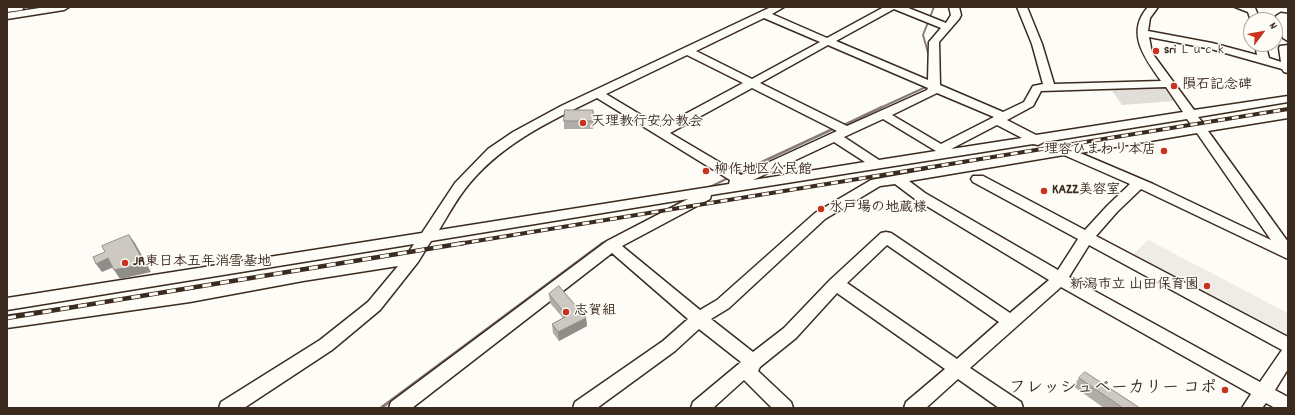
<!DOCTYPE html>
<html>
<head>
<meta charset="utf-8">
<style>
  body { margin:0 }
  #map { position:relative; width:1295px; height:415px; overflow:hidden; background:#fdfcf7; font-family:Dekko,sans-serif }
  canvas { display:block }
  .frame { position:absolute; inset:0; border:8px solid #3b2a1e; pointer-events:none }
  .north { position:absolute; left:1243px; top:12px; width:40px; height:40px; box-sizing:border-box; background:#fdfcf7; border:1px solid #afa8a0; border-radius:50%; rotate:58deg; font-size:11px; font-weight:700; line-height:16px; text-align:center; color:#3b2a1e }
  .north::after { content:''; display:block; margin:auto; width:14px; height:18px; background:#c8321e; clip-path:polygon(50% 0,100% 100%,50% 72%,0 100%) }
</style>
</head>
<body>
<div id="map">
<canvas width="1295" height="415"></canvas>
<div class="frame"></div>
<div class="north">N</div>
</div>
<script>
const c = document.querySelector('canvas').getContext('2d');
c.lineJoin = 'round';
function paint(path, color) { c.fillStyle = color; c.fill(path, 'evenodd'); }
function trace(path, color, width, dash) { c.strokeStyle = color; c.lineWidth = width; c.lineCap = dash ? 'butt' : 'round'; c.setLineDash(dash || []); c.stroke(path); }
function drawText(font, color, halo, rows, align = 'center') {
  c.font = font + ' Dekko,"Klee One",sans-serif'; c.lineWidth = 3; c.setLineDash([]); c.textBaseline = 'middle'; c.strokeStyle = halo; c.fillStyle = color; for (const [text, x, y, turn = 0] of rows) {
    c.save(); c.translate(x, y); c.rotate((+turn || 0) * Math.PI / 180); c.textAlign = isNaN(turn) ? turn : align; if (halo) c.strokeText(text, 0, 0); c.fillText(text, 0, 0); c.restore();
  }
}
paint(new Path2D(`
  M1148 240 1288 313V340L1128 259Z`), '#efece7');
paint(new Path2D(`
  M1164 87 1174 101 1122 105 1111 89Z`), '#e1ded7');
trace(new Path2D(`
  M880 108 928 86 929 56 923 35 934 7`), '#887d74', 2);
trace(new Path2D(`
  M842 126 882 107
  M736 174 835 128
  M708 188 730 177
  M601 244 687 199`), '#887d74', 2.5);
trace(new Path2D(`
  M381 408 603 243`), '#887d74', 3);
const minor = new Path2D(`
  M46 7H69L64 10 7 19V13Z
  M771 7H784L772 14 827 38 884 7H906L946 23 951 15 949 7H959L961 15 959 19 939 42 940 85 1003 112 1024 102 1033 86 1043 84 1032 44 1017 7H1027L1042 44 1054 84 1161 81C1145 58 1125 33 1148 7H1158L1150 18 1148 31 1212 43 1257 55 1255 44H1265L1269 58 1281 62 1279 48 1280 46 1288 45V73L1284 72 1282 69 1211 49 1149 37 1152 53 1194 110 1288 96V102L1198 117 1204 124 1288 110V118L1208 131 1288 242V259L1141 189 1117 212 1096 236 1288 337V369L1275 390 1288 397V408H1275L1266 403 1262 408H1242L1251 394 1061 287 970 368 1021 402 1023 408H999L958 379 926 408H904L906 402 945 369 837 293 796 338 760 367 758 371 791 402 793 408H772L744 380 713 408H691L693 402 741 362 699 329 675 351 597 408H573L575 402 663 341 688 319 612 253 412 408H389L391 402 607 241 688 199 431 241 418 262 380 310 332 350 244 408H219L221 402 320 340 368 302 398 266 303 281 190 302 7 328V316L190 290 303 269 408 253 414 244 7 310V298L422 233 455 183 488 149 513 132 561 106ZM894 9 941 28 929 42 928 80 836 41ZM764 18 820 42 752 79 696 51ZM828 45 928 88 927 90 847 126 760 83ZM687 55 743 83 661 127 606 94ZM1166 87 1183 112 1036 135 1007 120 1033 106 1041 91ZM752 88 837 131 741 175 670 133ZM937 93 994 117 941 144 892 115ZM597 98 730 180 729 184 439 230C447 217 455 202 465 189 499 145 548 122 597 98ZM883 119 936 151 879 160 844 137ZM1187 119 1192 126 1063 146 871 180 815 213 717 300 700 310 622 246 710 199 711 195 1033 144 1038 145 1044 142ZM997 125 1022 138 951 149ZM1197 133 1271 240 1153 184 1080 153ZM834 142 865 162 753 180ZM1064 155 1130 184 1107 206 1085 230 983 176H973L971 179 973 182 1078 239 1058 270 925 193 909 181ZM895 184 915 199 1049 280 1010 313 891 233 886 232 881 233 830 280 784 328 753 352 711 319 729 308 825 219 880 186ZM887 245 999 322 957 359 847 283ZM1089 245 1282 350 1260 382 1069 277Z
  M1235 7 1255 8 1260 20 1251 21 1248 12Z
  M1281 13 1288 14V41L1283 38 1276 16Z`);
const highway = new Path2D(`
  M7 7H24L22 10 7 12Z`);
trace(minor, '#3b2a1e', 3);
trace(highway, '#3b2a1e', 3);
paint(minor, '#fdfcf7');
paint(highway, '#fdfcf7');
const railFar1 = new Path2D(`
  M458 244 1288 109`);
const rail = new Path2D(`
  M7 318 464 243`);
trace(railFar1, '#3b2a1e', 4);
trace(rail, '#3b2a1e', 4.5);
trace(railFar1, '#fdfcf7', 2.5, [7]);
trace(rail, '#fdfcf7', 3, [9]);
paint(new Path2D(`
  M593 110 594 118 593 129H564V121Z
  M549 294 586 318 587 326 559 341 553 333 552 324 563 318 550 303Z
  M1079 378 1140 408H1104L1073 386Z`), '#b0aca7');
paint(new Path2D(`
  M593 110 594 118 593 129Z
  M129 235 135 243 151 272 120 279 114 270Z
  M108 258 114 267 102 272 96 264Z
  M586 318 587 326 559 341 558 332Z`), '#908c88');
const building = new Path2D(`
  M565 110H593V121H564Z
  M129 235 145 264 114 270 108 258 96 264 93 257 105 252 102 246Z
  M559 286 586 318 558 332 552 324 567 316 549 294Z
  M1085 372 1140 408H1123L1079 378Z`);
paint(building, '#cdc8c2');
trace(building, '#908c88', 1);
for (const [x, y, r, color] of [
  [1156,51,4,"#c8321e"],
  [1174,86,4,"#c8321e"],
  [583,123,4,"#c8321e"],
  [1164,151,4,"#c8321e"],
  [706,171,4,"#c8321e"],
  [1044,191,4,"#c8321e"],
  [821,209,4,"#c8321e"],
  [125,263,4,"#c8321e"],
  [1207,286,4,"#c8321e"],
  [566,312,4,"#c8321e"],
  [1225,390,4,"#c8321e"]
]) { const dot = new Path2D(); dot.arc(x, y, r, 0, 2 * Math.PI); c.fillStyle = color; c.fill(dot); trace(dot, '#fdfcf7', 1.5); }
drawText('bold 12px', '#3b2a1e', '#fdfcf7', [
  ["Sri Ｌｕｃｋ",1164,51]
], 'left');
drawText('bold 14px', '#3b2a1e', '#fdfcf7', [
  ["隕石記念碑",1182,86],
  ["天理教行安分教会",591,123],
  ["理容ひまわり本店",1156,151,"right"],
  ["柳作地区公民館",714,171],
  ["KAZZ美容室",1052,191],
  ["水戸場の地蔵様",829,209],
  ["JR東日本五年消雪基地",133,263],
  ["新潟市立 山田保育園",1199,286,"right"],
  ["志賀組",574,312]
], 'left');
drawText('bold 17px', '#3b2a1e', '#fdfcf7', [
  ["フレッシュベーカリー コポ",1217,390]
], 'right');
</script>
</body>
</html>
